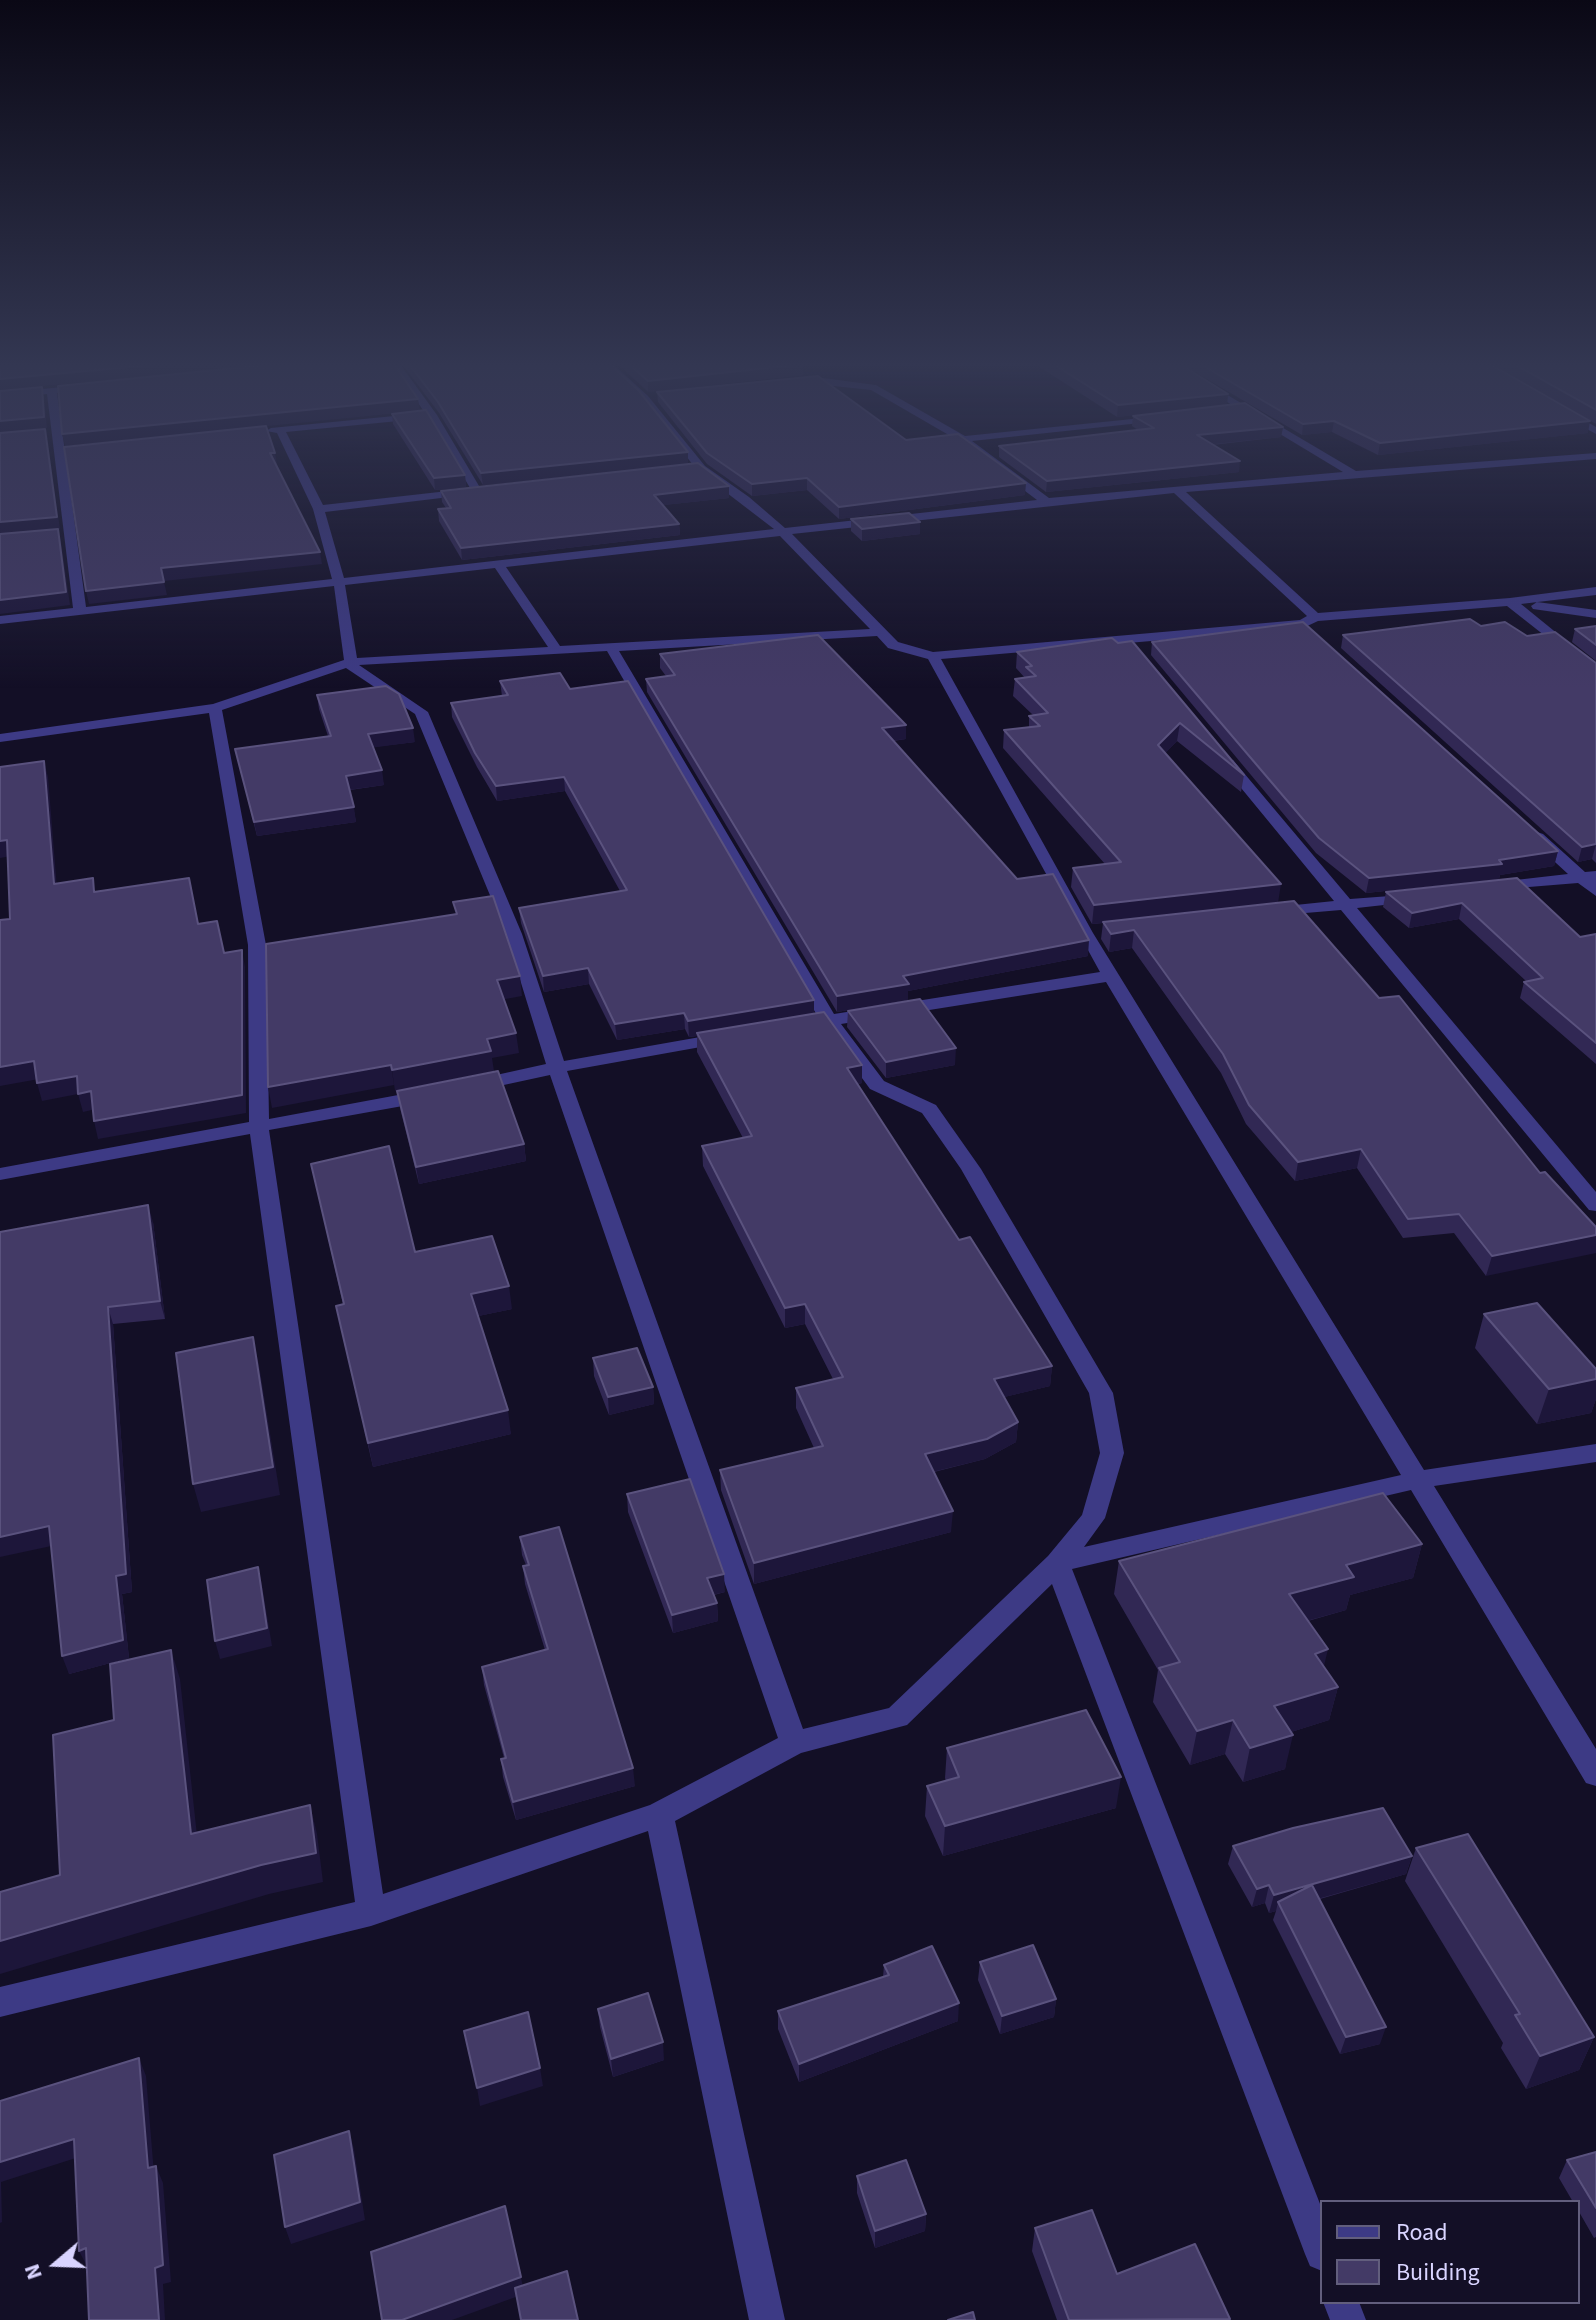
<!DOCTYPE html>
<html>
<head>
<meta charset="utf-8">
<style>
  body { margin:0 }
  #map { position:relative; width:1596px; height:2320px; overflow:hidden; background:#130f26; font-family:"Source Sans 3",sans-serif }
  canvas { display:block }
  .legend { position:absolute; left:1320px; top:2200px; width:260px; height:104px; box-sizing:border-box; background:#130f26; border:2px solid #625e7d; margin:0; padding:10px 14px; list-style:none; font-size:24px; color:#d9d4ff }
  .legend li { display:flex; align-items:center; gap:16px; height:40px }
  .legend b { width:40px; border:2px solid #625e7d }
  .north { position:absolute; left:16px; top:2224px; width:80px; height:80px; -webkit-text-stroke:6px #130f26; paint-order:stroke; rotate:251deg; font-size:22px; font-weight:700; line-height:32px; text-align:center; color:#d9d4ff }
  .north::after { content:''; display:block; margin:auto; width:28px; height:36px; background:#d9d4ff; clip-path:polygon(50% 0,100% 100%,50% 72%,0 100%) }
</style>
</head>
<body>
<div id="map">
<canvas width="1596" height="2320"></canvas>
<ul class="legend">
<li><b style="height:10px;background:#3d3a85"></b>Road</li>
<li><b style="height:22px;background:#433a66"></b>Building</li>
</ul>
<div class="north">N</div>
</div>
<script>
const c = document.querySelector('canvas').getContext('2d');
c.lineJoin = 'round';
function paint(path, color) { c.fillStyle = color; c.fill(path, 'evenodd'); }
function trace(path, color, width, dash) { c.strokeStyle = color; c.lineWidth = width; c.lineCap = dash ? 'butt' : 'round'; c.setLineDash(dash || []); c.stroke(path); }
paint(new Path2D(`
  M391 364H400L437 415 482 491 473 493 429 418 286 432 323 505 466 489 471 492 466 495 325 512 344 578 774 529 697 470 642 400 603 364H613L648 396 705 466 749 497 785 528 1037 500 959 441 871 390 795 382 815 377 876 385 965 436 1162 416 1159 421 972 441 1049 498 1343 472 1164 364H1175L1356 471 1596 453V459L1186 492 1318 613 1510 598 1596 587V595L1521 604 1596 665V676L1507 606 1318 621 1303 628 941 659 1093 933 1424 1470 1596 1444V1462L1434 1486 1596 1749V1786L1586 1783 1411 1490 1072 1569 1322 2209V2271L1310 2266 1305 2254 1052 1584 907 1725 801 1753 675 1821 785 2320H749L648 1831 371 1926 0 2017V1987L355 1902 250 1134 0 1180V1168L249 1122 248 945 209 713 0 742V734L213 704 344 660 334 586 0 624V616L73 608 47 394 0 399V393L84 385 89 388 57 393 86 607 332 579 313 509 277 433 266 431 271 428 425 413ZM1174 493 1307 616 1300 620 933 652 898 642 792 534ZM780 536 870 629 560 646 506 567ZM495 568 548 647 357 658 345 585ZM877 636 888 648 928 659 1100 972 834 1014 619 651ZM607 651 818 1017 809 1022 812 1026H824L870 1089 922 1113 961 1169 1089 1393 1100 1453 1082 1515 1048 1556 889 1708 803 1729 567 1071 723 1043 732 1038 723 1033 564 1061 522 934 428 712 359 665ZM346 668 415 714 506 934 546 1064 469 1081 467 1085 476 1091 550 1075 778 1738 650 1805 383 1894 269 1130 425 1102 435 1096 425 1090 269 1119 266 945 222 710ZM1106 982 1401 1475 1084 1547 1105 1518 1124 1453 1113 1393 981 1169 936 1105 884 1081 841 1024Z
  M1563 412H1569L1596 427V434L1563 416Z
  M1537 602 1596 610V618L1533 609 1531 606Z
  M1228 759 1233 760 1350 899 1417 894 1419 897 1417 900 1411 902 1357 908 1596 1192V1211L1589 1210 1341 910 1270 916 1268 912 1270 908 1276 907 1334 901 1223 766V760Z
  M1537 832 1543 834 1585 872 1596 871V896L1578 883 1492 890 1490 887 1498 882 1568 874 1531 840V834Z
  M1323 2302H1359L1366 2320H1330Z`), '#3d3a85');
paint(new Path2D(`
  M402 364H610L688 452V464L483 485 439 413Z
  M618 364H803V375L648 392Z
  M1035 364H1180L1228 394 1227 405 1117 417Z
  M1181 364H1490L1588 433 1378 455 1332 432 1302 435Z
  M1492 364H1596V424Z
  M657 392 906 440 1025 495 839 519 807 490 752 496 707 464 658 402Z
  M392 414 465 475 466 487 435 490 393 424Z
  M1133 416 1283 427 1281 437 1212 445 1239 472 1046 492 999 457V446L1138 430 1132 426Z
  M441 491 729 498 663 505 679 524 680 535 462 560 439 521 438 509 446 508 442 502Z
  M851 519 920 534 862 541 851 531Z
  M1481 626 1527 636 1596 663V863L1592 859 1578 862 1341 648 1343 635Z
  M1596 626V661L1572 642 1575 629Z
  M1112 638 1244 775 1241 792 1177 741 1165 753 1278 902 1379 998 1540 1173 1486 1276 1454 1233 1403 1238 1357 1168 1295 1181 1246 1124 1221 1073 1132 948 1109 952 1101 939 1103 923 1092 924 1071 887 1073 868 1105 864 1003 748 1004 730 1029 728V716L1033 715 1013 696 1015 679 1025 678 1016 668 1017 652Z
  M1152 642 1558 851 1554 866 1500 875 1499 879 1366 893 1316 853 1151 655Z
  M660 654 906 725V739L893 741 1017 879 1088 956 908 991V1000L837 1012 647 692 646 679 666 676 660 668Z
  M500 681 570 689 814 1000V1014L862 1083 858 1084 959 1240 1052 1366 1050 1386 1004 1397 1018 1422 1016 1442 985 1459 934 1472 951 1532 754 1584 721 1490 720 1470 814 1448 796 1408V1388L833 1379 805 1324 785 1328 703 1166 702 1146 743 1138 697 1052V1036L689 1037 685 1029 617 1040 589 984 544 992 521 923 519 908 620 891 565 791 497 801 477 767 452 717 451 703 502 696Z
  M317 695 415 742 373 747 384 785 350 790 356 822 257 836 235 749 328 736 319 709Z
  M1517 878 1580 937 1596 934V1064L1520 998 1524 982 1526 981 1459 919 1409 928 1383 907 1386 892Z
  M848 1011 955 1065 886 1078 847 1027Z
  M397 1091 524 1144 526 1161 419 1184 400 1108Z
  M311 1164 415 1252 512 1309 478 1316 511 1434 373 1467 341 1329 336 1306 343 1304Z
  M153 1222 165 1319 113 1324 132 1592 122 1594 129 1658 69 1674 51 1545 0 1232Z
  M1484 1314 1596 1369V1399L1591 1413 1537 1424 1475 1348Z
  M593 1358 653 1387 654 1404 609 1415 594 1376Z
  M627 1494 725 1592 714 1595 717 1603 718 1621 673 1633 628 1512Z
  M520 1537 635 1786 516 1820 503 1777 501 1759 504 1758 484 1685 482 1667 545 1650 525 1584 523 1566 526 1565 522 1555Z
  M1422 1544 1413 1578 1350 1595 1346 1610 1308 1621 1324 1667 1338 1687 1329 1720 1291 1732 1285 1769 1243 1782 1225 1754 1190 1765 1153 1702 1158 1670 1114 1594 1119 1561Z
  M947 1748 1116 1808 943 1856 925 1816 927 1786 946 1781 945 1778Z
  M1233 1846 1412 1856 1406 1874 1320 1899 1380 2044 1340 2054 1273 1920 1276 1911 1269 1913 1265 1903 1252 1907 1228 1864Z
  M1416 1848 1594 2037 1579 2070 1526 2089 1501 2048 1503 2043 1405 1881Z
  M980 1962 1056 1999 1054 2017 1000 2034 978 1980Z
  M884 1965 958 2021 799 2082 778 2029V2011L883 1977Z
  M598 2009 664 2060 613 2077 600 2027Z
  M1596 2152V2237L1594 2238 1578 2210V2202H1573L1559 2178 1567 2160Z
  M857 2176 926 2214 925 2231 875 2248 857 2193Z
  M1035 2228 1117 2274 1230 2320H1057L1032 2251Z`), '#312854');
paint(new Path2D(`
  M162 364H285L0 390V379Z
  M803 364V375L648 392V381Z
  M42 387 44 398 47 428 0 433V421Z
  M1228 394 1227 405 1117 417 1118 405Z
  M418 399 420 411 65 446 62 434Z
  M1334 421 1332 432 1302 435 1303 424Z
  M1590 421 1588 433 1378 455 1380 443Z
  M1283 427 1281 437 1196 446 1197 435Z
  M45 429 60 529 0 535V522Z
  M688 452V464L483 485 481 473Z
  M270 453H275L277 464H272Z
  M1240 461 1239 472 1046 492 1047 481Z
  M465 475 466 487 435 490 434 478Z
  M807 478V490L752 496V484Z
  M1026 483 1025 495 839 519V507Z
  M729 486V498L655 506 654 495Z
  M920 522V534L862 541V529Z
  M679 524 680 535 462 560 461 548Z
  M58 529 61 542 70 605 0 614V600Z
  M320 552 322 564 164 581 161 568Z
  M164 582 167 595 89 604 86 591Z
  M1180 723 1177 741 1156 763 1158 745Z
  M906 725V739L882 742V728Z
  M413 728 415 742 370 748 368 734Z
  M44 761 48 777 58 901 54 884Z
  M382 770 384 785 348 790 346 776Z
  M564 777 565 791 497 801 496 786Z
  M354 807 356 822 257 836 254 822Z
  M7 840 11 856 0 858V841Z
  M1596 844 1592 859 1578 862 1582 847Z
  M1558 851 1554 866 1500 875 1499 879 1366 893 1369 878 1499 860Z
  M1281 884 1278 903 1092 924 1094 905Z
  M1462 903 1459 919 1409 928 1412 913Z
  M1134 930 1132 948 1109 952 1111 934Z
  M1089 940 1088 956 908 991V1000L837 1012V996L903 976Z
  M242 950 245 967 246 1113 98 1139 94 1121Z
  M588 968 589 984 544 992 543 976Z
  M520 976 522 996 500 1000 497 980Z
  M814 1000V1016L689 1037 688 1021Z
  M684 1013 685 1029 617 1040 615 1024Z
  M516 1033 519 1053 492 1058 494 1071 395 1091 392 1070 487 1039Z
  M956 1048 955 1065 886 1078V1062Z
  M34 1061 39 1079 0 1086V1067Z
  M391 1065 394 1085 272 1108 268 1087Z
  M862 1065V1083L847 1086V1068Z
  M77 1076 91 1091 96 1109 83 1112 78 1094 42 1101 37 1083Z
  M524 1144 526 1161 419 1184 416 1167Z
  M1361 1149 1357 1168 1295 1181 1298 1162Z
  M148 1205 153 1222 165 1319 160 1301Z
  M1596 1235V1253L1486 1276 1492 1256Z
  M509 1286 512 1309 474 1317 471 1294Z
  M805 1304V1324L785 1328V1308Z
  M108 1307 113 1324 132 1592 122 1594 129 1658 69 1674 62 1656 116 1576Z
  M253 1337 259 1365 280 1495 201 1512 193 1484Z
  M1052 1366 1050 1386 992 1400 994 1379Z
  M1596 1379V1399L1591 1413 1537 1424 1549 1389Z
  M653 1387 654 1404 609 1415 608 1397Z
  M508 1410 511 1434 373 1467 368 1443Z
  M1018 1422 1016 1442 985 1459 924 1474 925 1454Z
  M953 1511 951 1532 754 1584V1563Z
  M49 1526 56 1545 0 1557V1537Z
  M1422 1544 1413 1578 1350 1595 1346 1610 1281 1628 1289 1594 1346 1565Z
  M258 1567 262 1585 272 1646 220 1659 215 1641Z
  M724 1574 725 1592 708 1596 707 1578Z
  M717 1603 718 1621 673 1633 672 1615Z
  M1328 1649 1320 1683 1315 1654Z
  M171 1650 180 1679 200 1863 191 1834Z
  M1338 1687 1329 1720 1266 1740 1274 1706Z
  M1233 1720 1225 1754 1190 1765 1197 1731Z
  M1293 1735 1285 1769 1243 1782 1250 1748Z
  M633 1768 635 1786 516 1820 513 1802Z
  M1121 1777 1116 1808 943 1856 945 1826Z
  M310 1805 317 1834 323 1882 269 1894 0 1974V1941Z
  M1412 1856 1406 1874 1282 1909 1278 1902 1276 1911 1269 1913 1274 1895Z
  M1269 1885 1265 1903 1252 1907 1257 1889Z
  M1056 1999 1054 2017 1000 2034 1002 2016Z
  M959 2003 958 2021 799 2082V2064Z
  M1386 2027 1380 2044 1340 2054 1346 2037Z
  M1594 2037 1579 2070 1526 2089 1540 2056Z
  M663 2042 664 2060 613 2077 611 2059Z
  M139 2058 146 2076 155 2186 148 2168Z
  M540 2068 543 2086 480 2106 477 2088Z
  M349 2131 354 2149 365 2220 291 2244 285 2227Z
  M74 2139 82 2156 1 2182 2 2222 0 2223V2162Z
  M156 2166 163 2183 171 2282 163 2284 165 2320H159L155 2268Z
  M926 2214 925 2231 875 2248V2231Z
  M86 2248 88 2268 79 2251Z
  M521 2277 524 2294 452 2320H402Z`), '#1d163a');
const building = new Path2D(`
  M0 364H162L0 379Z
  M275 364H394L418 399 62 434 58 386Z
  M409 364H610L639 391 688 452 481 473 438 402Z
  M629 364H803L648 381Z
  M1053 364H1180L1228 394 1118 405Z
  M1200 364H1490L1590 421 1380 443 1334 421 1303 424Z
  M1514 364H1596V410Z
  M818 376 906 440 958 434 1026 483 839 507 807 478 752 484 707 453 657 392Z
  M42 387 44 417 0 421V391Z
  M1245 403 1283 427 1197 435 1240 461 1047 481 999 446 1154 428 1133 416Z
  M426 410 465 475 434 478 392 414Z
  M266 426 275 453H270L320 552 161 568 164 582 86 591 64 447Z
  M45 429 57 517 0 522V433Z
  M698 463 729 486 654 495 679 524 461 548 438 509 451 508 441 491Z
  M909 513 920 522 862 529 851 519Z
  M58 529 66 592 0 600V534Z
  M1470 619 1481 626 1505 622 1527 636 1555 632 1596 663V844L1582 847 1343 635Z
  M1303 622 1558 851 1499 860 1502 864 1369 878 1319 838 1152 642Z
  M1596 626V645L1575 629Z
  M818 635 906 725 882 728 1017 879 1053 874 1089 940 903 976 909 984 837 996 646 679 675 675 660 654Z
  M1112 638 1118 643 1132 641 1244 775 1180 723 1158 745 1281 884 1094 905 1073 868 1121 862 1004 730 1040 726 1029 716 1048 713 1015 679 1036 676 1026 667 1032 666 1017 652Z
  M560 673 570 689 628 681 814 1000 688 1021 684 1013 615 1024 588 968 543 976 519 908 627 890 564 777 496 786 475 753 451 703 508 695 500 681Z
  M386 686 399 694 413 728 368 734 382 770 346 776 354 807 254 822 235 749 331 736 317 695Z
  M44 761 54 884 93 878 94 892 189 878 198 924 217 921 224 953 242 950V1095L94 1121 91 1091 78 1094 77 1076 37 1083 34 1061 0 1067V920L10 919 7 840 0 841V767Z
  M1517 878 1580 937 1596 934V1043L1524 982 1543 978 1462 903 1412 913 1386 892Z
  M493 896 520 976 497 980 516 1033 487 1039 491 1051 392 1070 391 1065 268 1087 266 944 457 914 453 902Z
  M1294 901 1379 998 1399 996 1540 1173 1545 1172 1596 1227V1235L1492 1256 1459 1214 1408 1219 1361 1149 1298 1162 1249 1105 1223 1054 1134 930 1111 934 1103 922Z
  M920 999 956 1048 886 1062 848 1011Z
  M824 1012 862 1065 847 1068 959 1240 970 1237 1052 1366 994 1379 1018 1422 987 1439 925 1454 953 1511 754 1563 720 1470 823 1446 796 1388 843 1377 805 1304 785 1308 702 1146 752 1136 697 1033Z
  M498 1071 524 1144 416 1167 397 1091Z
  M389 1146 415 1252 492 1236 509 1286 471 1294 508 1410 368 1443 336 1306 344 1304 311 1164Z
  M148 1205 160 1301 108 1307 126 1574 116 1576 123 1640 62 1656 49 1526 0 1537V1232Z
  M1537 1303 1596 1369V1379L1549 1389 1484 1314Z
  M253 1337 273 1467 193 1484 176 1353Z
  M637 1348 653 1387 608 1397 593 1358Z
  M690 1479 724 1574 707 1578 717 1603 672 1615 627 1494Z
  M1383 1493 1422 1544 1346 1565 1354 1577 1289 1594 1328 1649 1315 1654 1338 1687 1274 1706 1293 1735 1250 1748 1233 1720 1197 1731 1159 1668 1180 1662 1119 1561Z
  M559 1527 633 1768 513 1802 501 1759 506 1758 482 1667 548 1649 523 1566 529 1565 520 1537Z
  M258 1567 267 1628 215 1641 207 1580Z
  M171 1650 191 1834 310 1805 316 1853 261 1865 0 1941V1892L60 1875 53 1735 114 1720 110 1664Z
  M1086 1710 1121 1777 945 1826 927 1786 959 1777 947 1748Z
  M1383 1808 1412 1856 1274 1895 1269 1885 1257 1889 1233 1846 1293 1828Z
  M1468 1834 1594 2037 1540 2056 1515 2015 1520 2014 1416 1848Z
  M1312 1885 1386 2027 1346 2037 1278 1902Z
  M1033 1945 1056 1999 1002 2016 980 1962Z
  M932 1946 959 2003 799 2064 778 2011 889 1975 884 1965Z
  M648 1993 663 2042 611 2059 598 2009Z
  M528 2012 540 2068 477 2088 464 2031Z
  M139 2058 148 2168 156 2166 163 2265 155 2268 159 2320H89L86 2248 79 2251 74 2139 0 2162V2101Z
  M349 2131 360 2202 285 2227 274 2155Z
  M1596 2152V2208L1567 2160Z
  M906 2160 926 2214 875 2231 857 2176Z
  M505 2206 521 2277 402 2320H382L371 2252Z
  M1092 2210 1117 2274 1195 2244 1230 2319 1069 2320 1035 2228Z
  M567 2271 578 2320H521L515 2288Z
  M973 2312 975 2320H948Z`);
paint(building, '#433a66');
trace(building, '#5a527e', 2);
const sky = c.createLinearGradient(0, 0, 0, 689);
sky.addColorStop(0, '#0a0815');
sky.addColorStop(0.53, '#333752');
sky.addColorStop(1, '#33375200');
c.fillStyle = sky;
c.fillRect(0, 0, 1596, 689);
</script>
</body>
</html>
